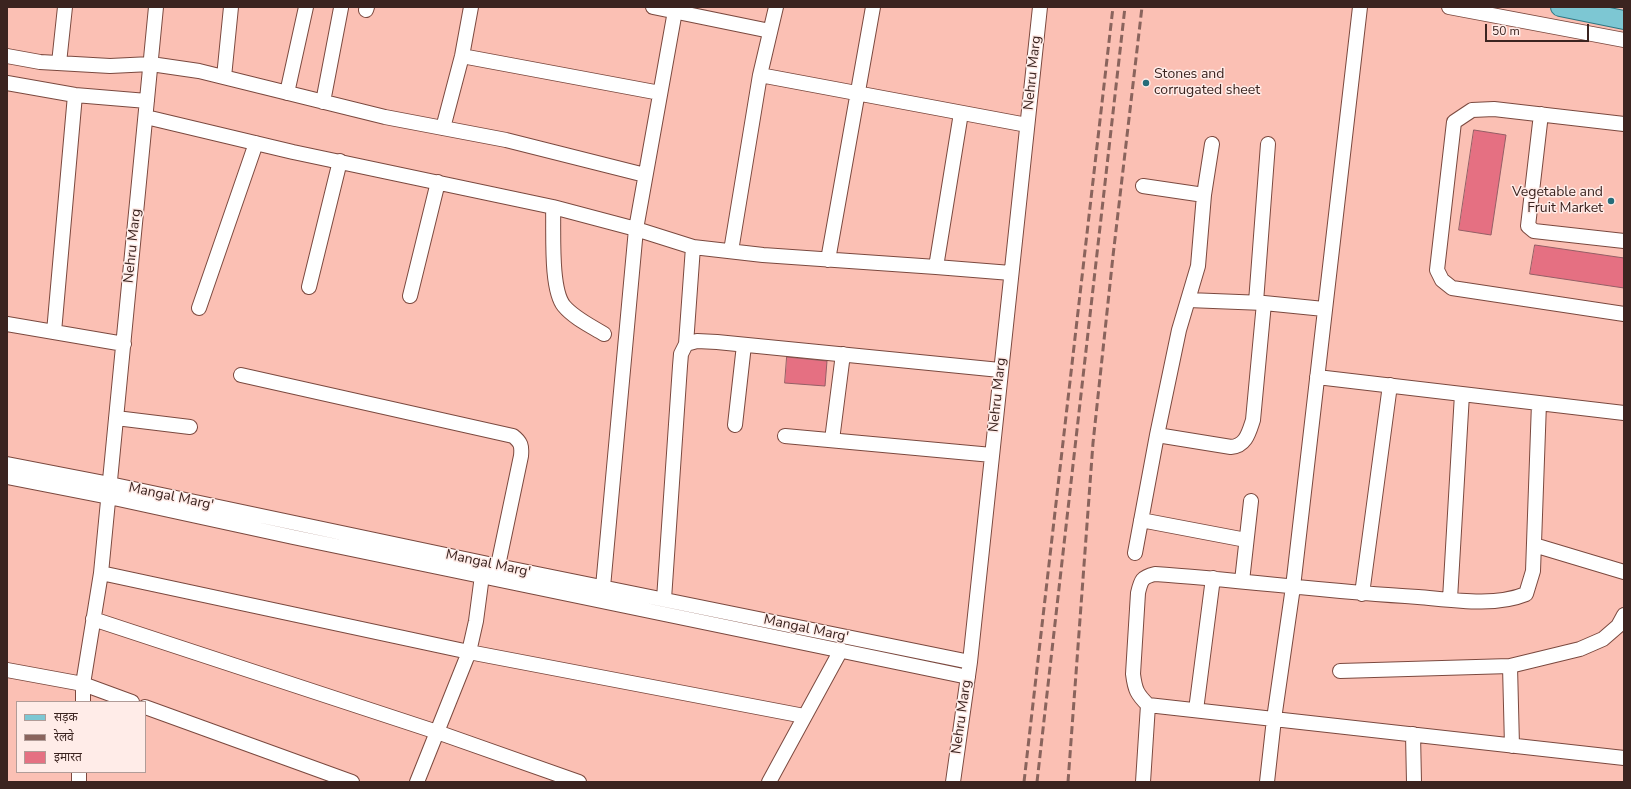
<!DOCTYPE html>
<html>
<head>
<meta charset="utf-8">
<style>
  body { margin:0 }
  #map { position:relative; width:1631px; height:789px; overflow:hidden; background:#fbc0b4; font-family:"Nunito Sans","Noto Sans Devanagari",sans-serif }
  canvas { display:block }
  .frame { position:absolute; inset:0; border:8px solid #3b2420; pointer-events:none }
  .legend { position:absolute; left:16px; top:701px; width:130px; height:72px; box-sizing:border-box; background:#ffece8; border:1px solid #b19c98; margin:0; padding:5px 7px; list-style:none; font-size:12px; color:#3b2420 }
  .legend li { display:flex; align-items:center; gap:8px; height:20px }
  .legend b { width:20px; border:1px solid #b19c98 }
  .scale { position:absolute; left:1485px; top:24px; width:104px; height:18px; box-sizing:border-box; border:2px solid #3b2420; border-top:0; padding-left:5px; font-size:12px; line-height:14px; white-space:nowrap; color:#3b2420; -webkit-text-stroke:3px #ffece8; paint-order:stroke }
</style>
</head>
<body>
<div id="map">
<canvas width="1631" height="789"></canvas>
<div class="frame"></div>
<ul class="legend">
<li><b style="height:5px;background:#7dc7d3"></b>सड़क</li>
<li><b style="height:5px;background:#8a645d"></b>रेलवे</li>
<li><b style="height:11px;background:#e57082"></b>इमारत</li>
</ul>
<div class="scale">50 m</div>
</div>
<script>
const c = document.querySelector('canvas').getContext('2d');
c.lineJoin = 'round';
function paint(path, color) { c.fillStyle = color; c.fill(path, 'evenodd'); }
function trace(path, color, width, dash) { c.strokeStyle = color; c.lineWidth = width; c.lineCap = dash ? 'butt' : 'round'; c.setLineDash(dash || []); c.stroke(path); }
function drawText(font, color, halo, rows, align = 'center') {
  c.font = font + ' "Nunito Sans",sans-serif'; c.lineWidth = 3; c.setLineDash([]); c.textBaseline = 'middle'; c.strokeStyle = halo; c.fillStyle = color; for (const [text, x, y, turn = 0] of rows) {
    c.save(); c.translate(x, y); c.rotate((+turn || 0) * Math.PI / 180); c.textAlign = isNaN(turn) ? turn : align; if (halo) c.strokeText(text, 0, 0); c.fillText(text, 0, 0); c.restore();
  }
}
const building = new Path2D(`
  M1474 130 1506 135 1491 235 1459 230Z
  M1535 245 1624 258V288L1530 274Z
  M787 357 827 361 825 386 785 383Z`);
paint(building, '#e57082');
trace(building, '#945e65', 1);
const minor = new Path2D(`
  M653 7 770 31
  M1449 7 1624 40
  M366 10 367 7
  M7 56 40 62 110 66 151 64 199 71 385 117 506 140 645 175
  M462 56 660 93
  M59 63 65 7
  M760 75 1027 125
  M224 77 231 7
  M7 83 75 95 147 101
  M287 93 306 7
  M323 102 341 8
  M1541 114 1528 226 1534 231 1624 241
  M146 117 293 152 553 207 636 229 693 247 763 255 936 267 1011 273
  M1624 124 1494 109 1472 110 1454 122 1437 270 1442 280 1452 288 1624 314
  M443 128 462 56 471 7
  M1143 186 1204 195
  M553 207C554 230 550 289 564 306 574 318 591 326 604 334
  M731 251 760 75 776 7
  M828 260 873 7
  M936 267 961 113
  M309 287 340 161
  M410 296 438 182
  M1188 300 1264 303 1324 309
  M1256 302 1268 144
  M199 308 256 143
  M7 324 124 344
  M54 332 75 95
  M686 344 693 247
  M241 375 513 436C521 442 522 446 521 456L496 575
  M1317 377 1624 413
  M1539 403 1533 571 1526 594C1494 607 1453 600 1418 597 1330 592 1243 580 1155 574 1142 577 1141 580 1138 593L1133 674C1135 690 1137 694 1148 705L1624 758
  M116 418 190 427
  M735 425 744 345
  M1157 435 1231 447C1246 446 1249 432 1253 420L1264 303
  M785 436 992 455
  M832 440 843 354
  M7 464 110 484 498 566 970 662
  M7 477 109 497 293 537 968 677
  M1141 520 1246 540
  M1534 545 1624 572
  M1135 553 1157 435 1179 330 1198 266 1204 195 1212 144
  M101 573 469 652 804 716
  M1242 581 1251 501
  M603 587 636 229 675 11
  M1362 594 1390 385
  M664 599 680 366 681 354 686 344 697 341 717 342 1000 370
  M1450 599 1462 394
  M93 619 437 732 579 782
  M1510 666 1512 746
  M7 670 83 684 132 702
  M1340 671 1510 666 1580 649 1603 639 1618 626 1624 615
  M83 702V684L101 573 156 7
  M145 707 352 782
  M1196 710 1213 578
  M1413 734 1414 782
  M79 782V772
  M417 782 469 652 476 621 483 568
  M769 782 841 650
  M953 782 970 662 1040 7
  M1143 782 1148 705
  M1267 782 1274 719 1293 587 1360 7`);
const major = new Path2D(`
  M1560 7 1624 20`);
trace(minor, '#7b493f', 16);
trace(major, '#2d7682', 20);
trace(minor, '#fff', 14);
trace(major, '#7dc7d3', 18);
trace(new Path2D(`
  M1024 782 1113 7
  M1037 782 1125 7
  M1068 782 1093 443 1113 256 1142 7`), '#8a645d', 3, [8, 4]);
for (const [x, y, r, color] of [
  [1146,83,4,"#256c79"],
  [1611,201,4,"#256c79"]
]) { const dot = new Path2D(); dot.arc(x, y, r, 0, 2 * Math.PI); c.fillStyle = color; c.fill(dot); trace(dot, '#ffece8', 1.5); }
drawText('14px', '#3b2420', '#ffece8', [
  ["Nehru Marg",1033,73,-84],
  ["Nehru Marg",133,246,-84],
  ["Nehru Marg",998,395,-84],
  ["Mangal Marg'",171,497,12],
  ["Mangal Marg'",488,564,12],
  ["Mangal Marg'",806,629,12],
  ["Nehru Marg",962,717,-82]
]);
drawText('14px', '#3b2420', '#ffece8', [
  ["Stones and",1154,75],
  ["corrugated sheet",1154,91],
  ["Vegetable and",1603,193,"right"],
  ["Fruit Market",1603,209,"right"]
], 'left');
</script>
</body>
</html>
